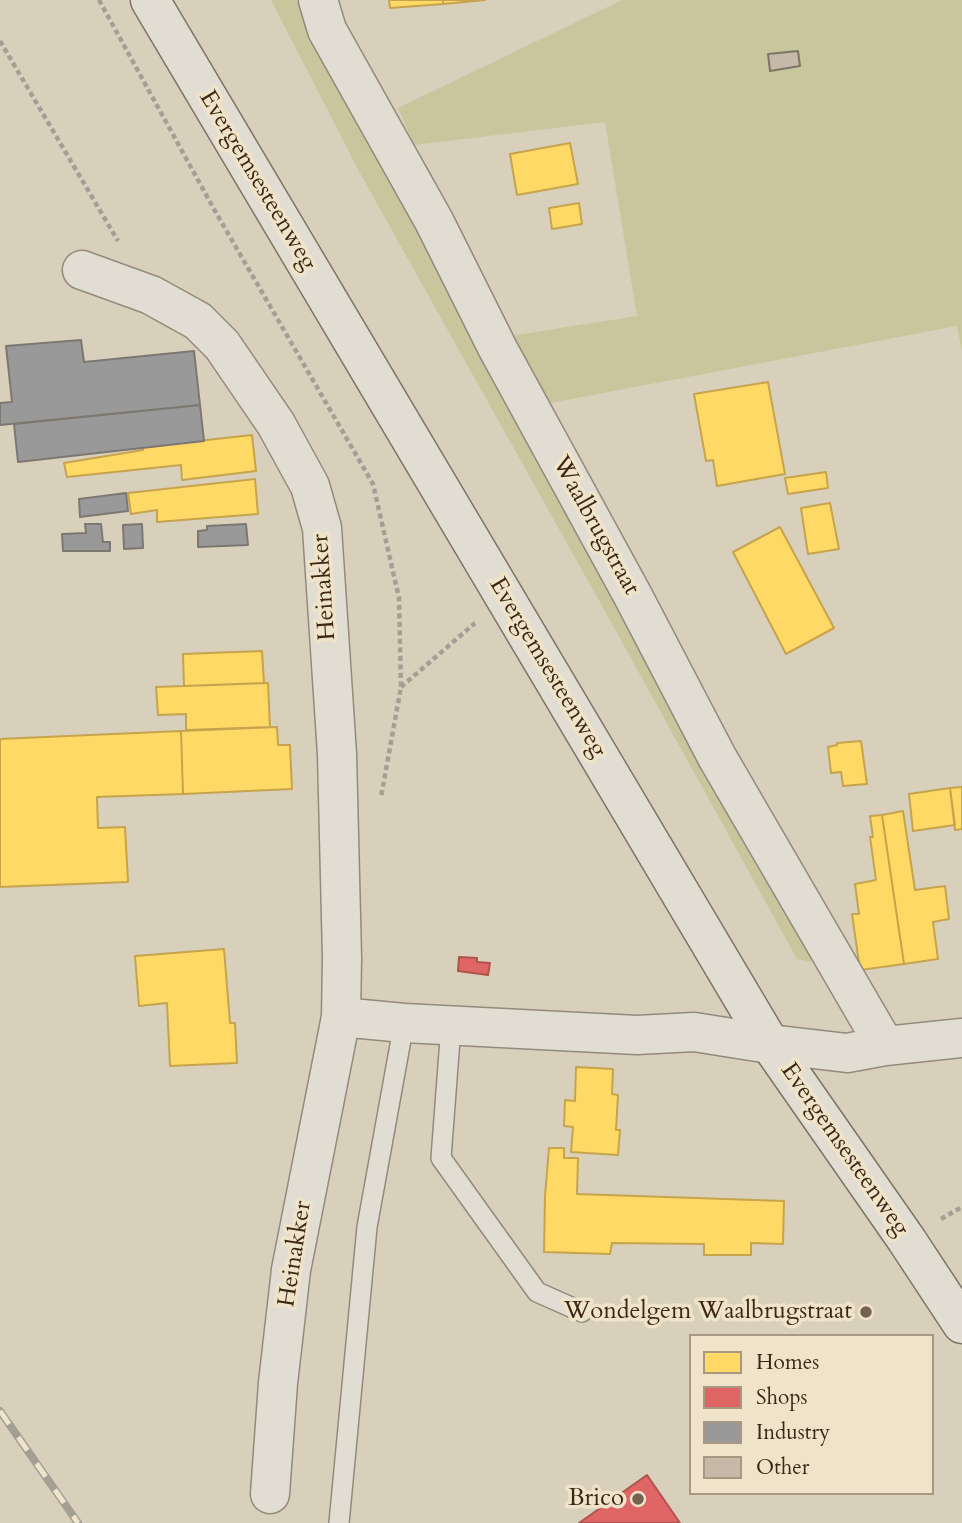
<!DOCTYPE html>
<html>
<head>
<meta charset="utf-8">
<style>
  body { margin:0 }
  #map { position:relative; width:962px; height:1523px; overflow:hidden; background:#d9d0bb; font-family:Cardo,serif }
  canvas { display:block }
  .legend { position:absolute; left:689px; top:1334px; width:245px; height:161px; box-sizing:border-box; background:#efe4ca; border:2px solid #a89881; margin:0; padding:9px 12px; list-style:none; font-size:21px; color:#3d2713 }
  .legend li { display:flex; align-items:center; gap:14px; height:35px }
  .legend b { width:35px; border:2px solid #a89881 }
</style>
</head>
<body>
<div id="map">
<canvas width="962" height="1523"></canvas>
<ul class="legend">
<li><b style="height:19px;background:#ffd966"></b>Homes</li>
<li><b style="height:19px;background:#e06666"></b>Shops</li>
<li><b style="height:19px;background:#999"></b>Industry</li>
<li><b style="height:19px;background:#c7b9a7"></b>Other</li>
</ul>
</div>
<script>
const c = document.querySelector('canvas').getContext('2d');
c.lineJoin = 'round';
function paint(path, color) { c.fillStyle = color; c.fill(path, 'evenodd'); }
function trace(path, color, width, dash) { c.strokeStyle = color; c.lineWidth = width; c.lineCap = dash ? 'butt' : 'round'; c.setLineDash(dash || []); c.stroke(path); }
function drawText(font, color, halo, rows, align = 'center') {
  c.font = font + ' Cardo,serif'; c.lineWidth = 7; c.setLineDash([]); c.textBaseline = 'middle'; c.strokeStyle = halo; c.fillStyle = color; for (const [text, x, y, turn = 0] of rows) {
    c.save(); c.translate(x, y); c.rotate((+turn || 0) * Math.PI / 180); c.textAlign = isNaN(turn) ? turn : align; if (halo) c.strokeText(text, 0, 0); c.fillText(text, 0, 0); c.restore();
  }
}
paint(new Path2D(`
  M271 0H296L811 952V962L797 959 611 622 361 175Z
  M622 0H962V351L957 326 545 404 510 336 637 316 605 122 414 145 398 108Z`), '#c9c59d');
const homes = new Path2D(`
  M389 0H443V4L390 8Z
  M443 0H485L443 4Z
  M570 143 578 184 517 195 510 154Z
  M579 203 582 224 552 229 549 208Z
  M768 382 785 474 717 486 713 460 706 461 694 394Z
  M252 435 256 471 182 480 181 465 67 477 64 463 143 450V447Z
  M826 472 828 488 788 494 785 478Z
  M255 479 258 514 157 522V510L131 514 128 493Z
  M830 503 839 549 808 554 801 508Z
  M780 527 834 628 786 654 733 552Z
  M262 651 264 683 184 686 183 654Z
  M268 683 270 727 186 730V714L158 715 156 687Z
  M277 727 278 745H290L292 789 183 794 181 731Z
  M181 731 183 794 97 797 98 828 125 827 128 882 0 887V739Z
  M861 741 867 784 843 786 841 772 831 773 828 747 837 745V743Z
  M962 787V829L955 830 950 788Z
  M950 788 955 825 913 831 909 794Z
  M903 811 915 890 945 886 949 919 933 922 938 959 904 964 882 815Z
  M882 815 904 964 860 970 852 914H859L855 884 876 880 870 837H873L870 816Z
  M224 949 230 1023H235L237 1063 170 1066 167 1003 139 1006 135 956Z
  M576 1067 613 1069 612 1094 618 1095 616 1130H620L618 1155 571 1152 573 1127 564 1126 565 1100 575 1101Z
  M549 1148H564V1158H578L577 1194 784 1201 783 1244 751 1243V1255H704V1244L612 1243 610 1254 544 1252 545 1196Z`);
paint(homes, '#ffd966');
trace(homes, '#c5a44d', 2);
const shops = new Path2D(`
  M459 957 477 958V962L490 963 488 975 458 971Z
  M647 1475 680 1523H579Z`);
paint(shops, '#e06666');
trace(shops, '#af534d', 2);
const industry = new Path2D(`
  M81 340 84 362 194 351 200 405 0 425V403L12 402 6 346Z
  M200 405 204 441 18 462 14 424Z
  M126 493 128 511 80 517 79 499Z
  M85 524H101L103 542H110V551H63L62 534 86 533Z
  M142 524 143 548 124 549 123 525Z
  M246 524 248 545 198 547V531L207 530V526Z`);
paint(industry, '#999');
trace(industry, '#7d7771', 2);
const building = new Path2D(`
  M798 51 800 66 770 71 768 54Z`);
paint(building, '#c7b9a7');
trace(building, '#7c7466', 2);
const lane = new Path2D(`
  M451 1026 441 1158 537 1292 582 1312
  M339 1523 367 1227 404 1023`);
const street = new Path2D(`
  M318 0 327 30 434 221 498 349 633 596 717 757 885 1046
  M82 270 151 295 198 321 222 345 276 424 310 486 322 528 337 754 342 958 341 1017 291 1270 278 1383 270 1494
  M341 1017 404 1023 637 1035 694 1032 770 1044 847 1053 885 1046 962 1038`);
const secondary = new Path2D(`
  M150 0 770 1044 906 1239 962 1324`);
trace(lane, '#928a7c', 22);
trace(street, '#928a7c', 41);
trace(secondary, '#7c7466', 41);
trace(new Path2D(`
  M99 0 215 211 373 484 399 598 401 687 381 797
  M0 41 118 241
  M401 687 475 623
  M941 1219 962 1207`), '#a49f95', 4.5, [5, 3.5]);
trace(lane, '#e2ddd2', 19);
trace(street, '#e2ddd2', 38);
trace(secondary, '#e2ddd2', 38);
const rail = new Path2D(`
  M0 1411 78 1523`);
trace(rail, '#a49f95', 8);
trace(rail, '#efe4ca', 5, [16]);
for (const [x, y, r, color] of [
  [866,1312,7,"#74624e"],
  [638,1499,7,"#74624e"]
]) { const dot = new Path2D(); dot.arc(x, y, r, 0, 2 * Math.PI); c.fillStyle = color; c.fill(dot); trace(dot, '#efe4ca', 2.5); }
drawText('24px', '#3d2713', '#efe4ca', [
  ["Evergemsesteenweg",257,181,59],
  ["Waalbrugstraat",595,526,61],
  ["Heinakker",325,587,-94],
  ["Evergemsesteenweg",547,668,59],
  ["Evergemsesteenweg",844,1150,55],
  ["Heinakker",296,1254,-81]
]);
drawText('24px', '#3d2713', '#efe4ca', [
  ["Wondelgem Waalbrugstraat",852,1312],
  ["Brico",624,1499]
], 'right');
</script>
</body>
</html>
